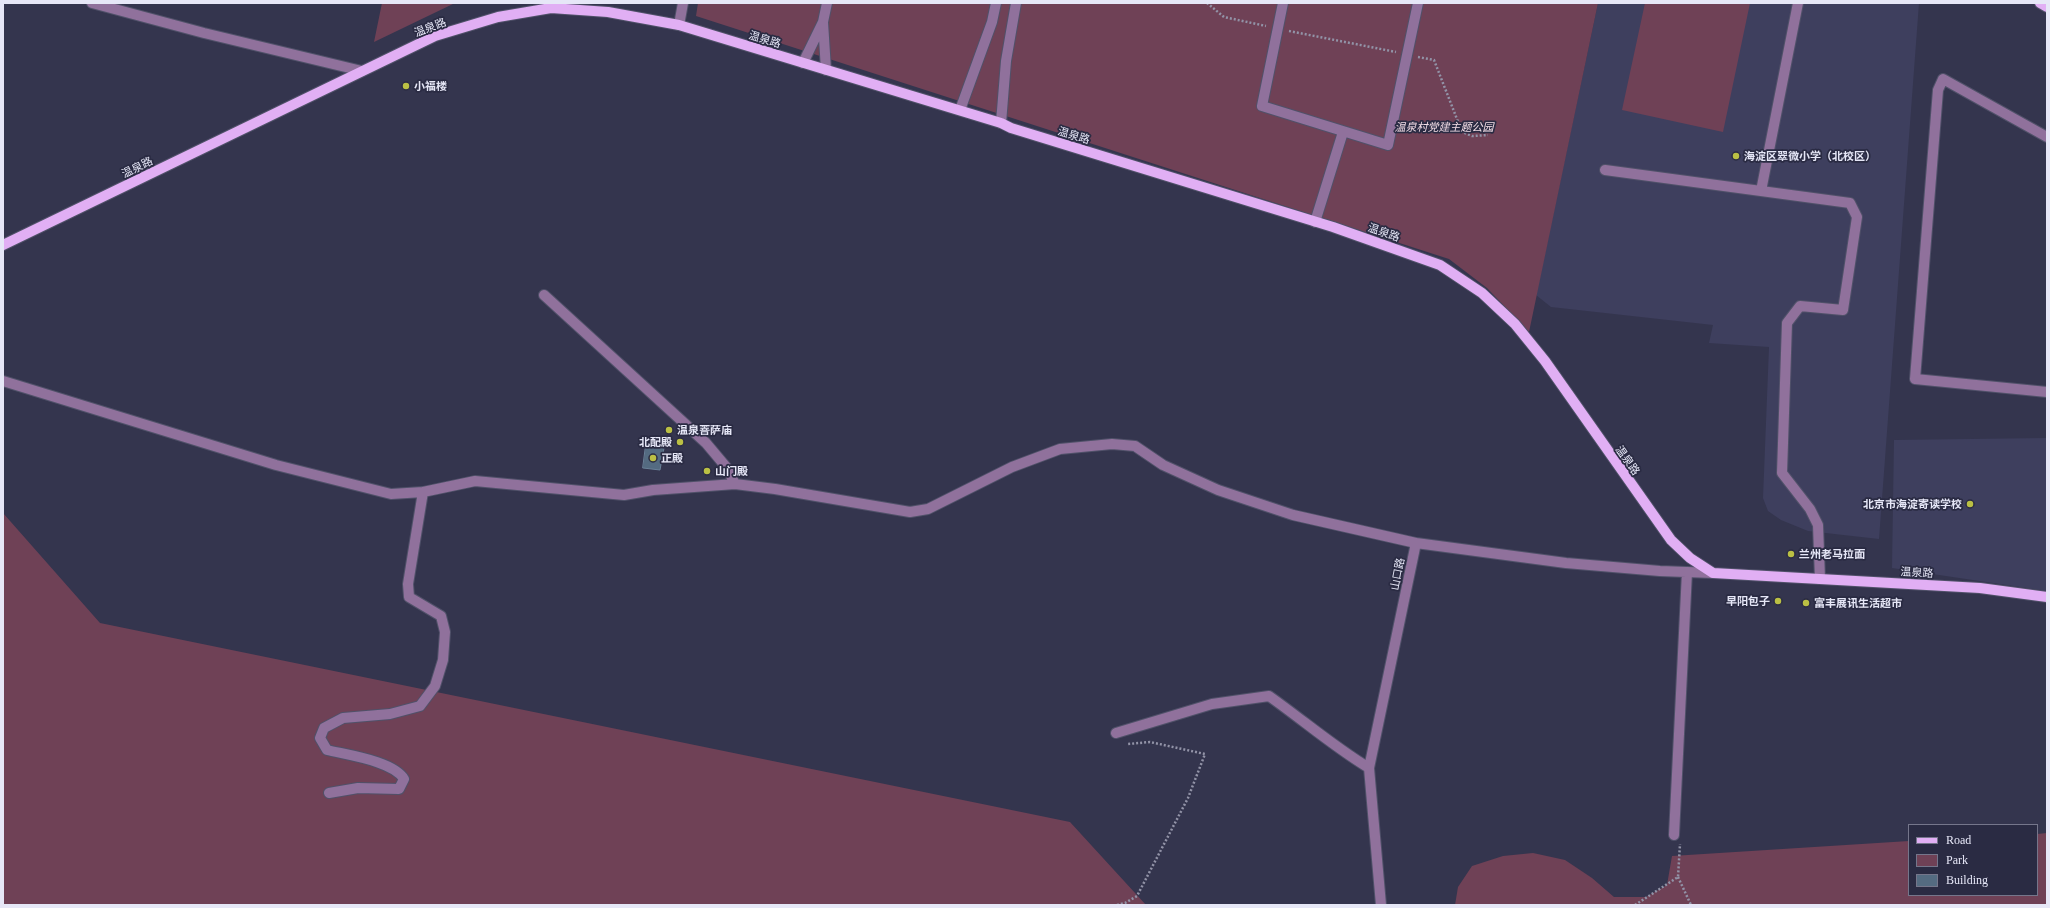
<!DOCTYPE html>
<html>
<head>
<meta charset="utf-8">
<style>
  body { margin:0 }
  #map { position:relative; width:2050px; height:908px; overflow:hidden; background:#34354e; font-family:Georgia,serif }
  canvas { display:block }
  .frame { position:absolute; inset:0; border:4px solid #e6e7f7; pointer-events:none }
  .legend { position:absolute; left:1908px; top:824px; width:130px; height:72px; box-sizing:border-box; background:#2a2b43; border:1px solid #75768b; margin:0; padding:5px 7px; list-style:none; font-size:12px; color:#e6e7f7 }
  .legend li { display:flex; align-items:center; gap:8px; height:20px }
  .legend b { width:20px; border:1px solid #75768b }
</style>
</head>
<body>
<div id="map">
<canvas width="2050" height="908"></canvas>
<div class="frame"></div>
<ul class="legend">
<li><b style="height:5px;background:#e1aff4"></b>Road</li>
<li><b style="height:11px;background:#6f4156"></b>Park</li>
<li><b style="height:11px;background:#546b81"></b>Building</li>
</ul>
</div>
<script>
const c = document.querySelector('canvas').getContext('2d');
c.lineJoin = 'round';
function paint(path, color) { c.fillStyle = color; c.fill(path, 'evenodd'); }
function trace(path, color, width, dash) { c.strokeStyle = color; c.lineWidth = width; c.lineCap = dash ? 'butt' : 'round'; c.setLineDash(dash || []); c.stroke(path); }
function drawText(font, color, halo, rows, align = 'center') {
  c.font = font + ' Georgia,"Noto Sans SC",serif'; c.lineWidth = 3.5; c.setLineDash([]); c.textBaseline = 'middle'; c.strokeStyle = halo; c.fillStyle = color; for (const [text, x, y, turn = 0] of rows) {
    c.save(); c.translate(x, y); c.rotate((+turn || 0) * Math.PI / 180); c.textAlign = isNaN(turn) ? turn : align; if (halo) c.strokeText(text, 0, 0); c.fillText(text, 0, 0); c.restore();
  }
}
paint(new Path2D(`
  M1598 3H1919L1879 539 1808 531 1781 520 1768 511 1763 498 1769 347 1709 343 1713 325 1551 307 1536 295Z
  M2047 438V591L1892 568 1894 440Z`), '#3e3f5e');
paint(new Path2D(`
  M382 3H455L374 42Z
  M698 3H1598L1529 332 1487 288 1449 259 696 16Z
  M1645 3H1750L1723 132 1622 110Z
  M3 513 100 623 1070 822 1146 905H3Z
  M2047 833V905H1455L1458 887 1472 866 1503 856 1533 853 1565 860 1592 878 1614 897H1646L1667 885 1672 856 1909 841V895H2037V834Z`), '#6f4156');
const building = new Path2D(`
  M646 445 664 448 660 470 643 468Z`);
paint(building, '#546b81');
trace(building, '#6a8198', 1);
const minor = new Path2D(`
  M92 3 204 33 362 71
  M1283 3 1262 106 1388 145 1418 3
  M1798 3 1761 191 1850 203 1857 217 1843 310 1800 306 1787 323 1782 473 1810 509 1818 525 1820 579
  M823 22 827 3
  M679 25 683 3
  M803 63 823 22 826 70
  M960 110 992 22 996 3
  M1001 123 1006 61 1016 3
  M2047 137 1943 79 1938 90 1915 379 2047 392
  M1605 170 1761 191
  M1315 222 1343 132
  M544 295 706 443 727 468 735 484
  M3 381 276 465 391 494 423 492 475 481 624 495 653 490 735 484 775 489 910 512 928 509 1012 467 1060 449 1112 444 1135 446 1163 465 1218 490 1293 515 1416 543
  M1116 733 1212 704 1269 696C1303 720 1334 747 1369 768
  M329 793 358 788 399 789 404 779C393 761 347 755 327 750L320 738 324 728 343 718 390 714 420 706 435 686 443 660 445 632 441 616 409 597 408 584 423 492
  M1674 835 1687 572
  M1381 905 1369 768 1416 543 1566 563 1660 571 1713 573`);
const major = new Path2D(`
  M2040 3 2047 7
  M3 245 435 36 498 17 551 8 608 12 679 25 1001 123 1011 128 1333 227 1440 265 1482 293 1515 324 1545 361 1671 540 1690 558 1713 573 1980 588 2047 597`);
trace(minor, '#505169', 12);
trace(major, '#505169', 12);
trace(new Path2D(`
  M1207 3 1224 17 1266 26
  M1289 31 1396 52
  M1418 57 1434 60 1462 132 1472 136 1488 135
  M1678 877 1691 905
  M1117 905 1125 903 1137 896 1188 798 1205 754 1150 742 1128 744
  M1635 905 1678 877 1680 844`), '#9293a7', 2.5, [2, 2]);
trace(minor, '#90719c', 10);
trace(major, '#e1aff4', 10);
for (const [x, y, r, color] of [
  [406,86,4,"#bbc044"],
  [1736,156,4,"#bbc044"],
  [669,430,4,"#bbc044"],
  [680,442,4,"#bbc044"],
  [653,458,4,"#bbc044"],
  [707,471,4,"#bbc044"],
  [1970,504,4,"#bbc044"],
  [1791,554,4,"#bbc044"],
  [1778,601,4,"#bbc044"],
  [1806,603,4,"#bbc044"]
]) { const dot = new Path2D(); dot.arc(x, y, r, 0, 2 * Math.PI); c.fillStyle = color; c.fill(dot); trace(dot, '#2a2b43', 1.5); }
drawText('11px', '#e6e7f7', '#2a2b43', [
  ["温泉路",430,27,-21],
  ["温泉路",765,39,17],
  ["温泉路",1074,135,17],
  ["温泉路",137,167,-26],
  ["温泉路",1384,232,19],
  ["温泉路",1628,460,55],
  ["温泉路",1917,572,3],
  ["山口路",1397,574,-79]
]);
drawText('bold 11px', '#e6e7f7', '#2a2b43', [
  ["小福楼",414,86],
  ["海淀区翠微小学（北校区）",1744,156],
  ["温泉菩萨庙",677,430],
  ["北配殿",672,442,"right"],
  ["正殿",661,458],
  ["山门殿",715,471],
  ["北京市海淀寄读学校",1962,504,"right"],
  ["兰州老马拉面",1799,554],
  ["早阳包子",1770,601,"right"],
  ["富丰展讯生活超市",1814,603]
], 'left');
drawText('italic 11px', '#f3dde6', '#2a2b43', [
  ["温泉村党建主题公园",1444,127]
]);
</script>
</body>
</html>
